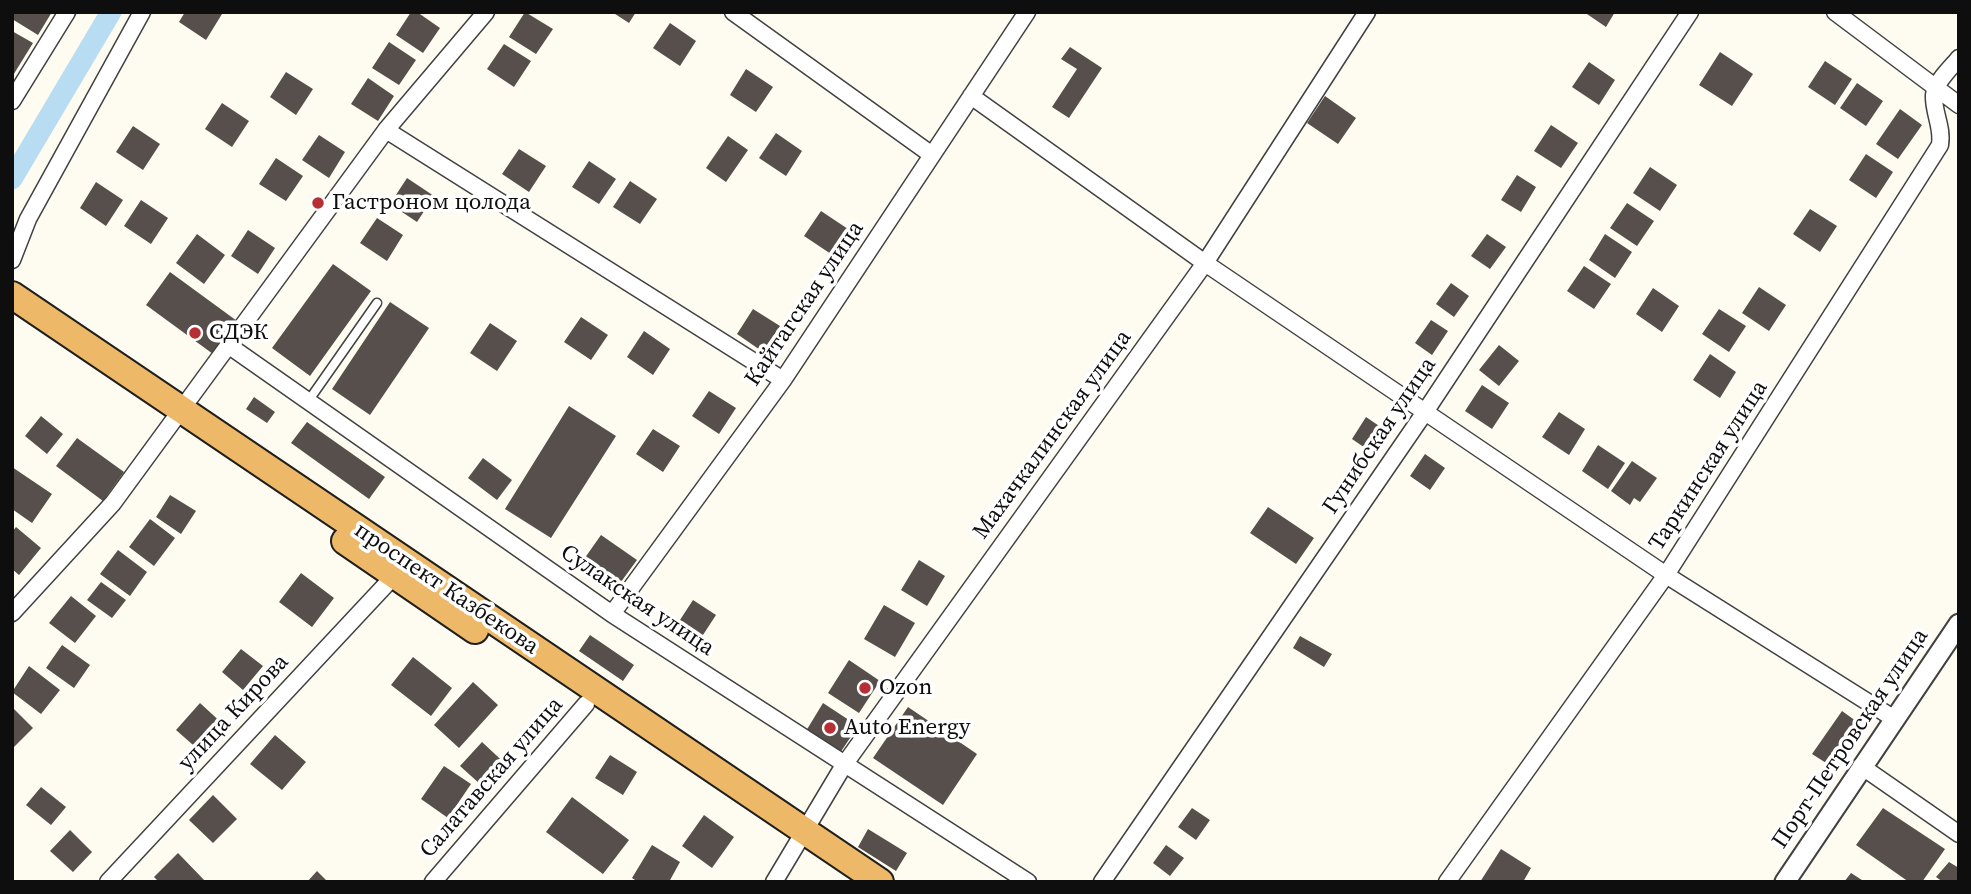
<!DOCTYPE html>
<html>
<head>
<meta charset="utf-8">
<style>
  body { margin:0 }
  #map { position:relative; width:1971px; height:894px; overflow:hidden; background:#fefbf0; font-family:"Source Serif 4",serif }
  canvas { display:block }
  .frame { position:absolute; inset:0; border:14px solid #0e0e0e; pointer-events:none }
</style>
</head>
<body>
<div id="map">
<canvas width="1971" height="894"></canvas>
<div class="frame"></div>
</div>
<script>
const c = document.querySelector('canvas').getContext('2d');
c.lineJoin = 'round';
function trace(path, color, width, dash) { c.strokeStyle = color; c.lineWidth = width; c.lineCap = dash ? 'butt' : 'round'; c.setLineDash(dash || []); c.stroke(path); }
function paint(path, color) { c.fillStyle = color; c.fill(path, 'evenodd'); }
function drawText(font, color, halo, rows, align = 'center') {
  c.font = font + ' "Source Serif 4",serif'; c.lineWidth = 7; c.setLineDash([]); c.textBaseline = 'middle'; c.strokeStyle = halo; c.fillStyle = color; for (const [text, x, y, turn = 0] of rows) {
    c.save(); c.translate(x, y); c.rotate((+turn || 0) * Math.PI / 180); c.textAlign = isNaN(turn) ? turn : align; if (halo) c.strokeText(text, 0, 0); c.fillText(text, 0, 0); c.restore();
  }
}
trace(new Path2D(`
  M12 179 111 12`), '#b8dcf2', 21);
paint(new Path2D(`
  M12 12H52L38 35 12 19Z
  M185 12H219L222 14 206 40 179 22Z
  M411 12H417L440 28 423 53 396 35Z
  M525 12 553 29 536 54 509 37Z
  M612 12H636L629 23Z
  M1584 12H1615L1606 27Z
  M670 23 696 41 680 66 653 48Z
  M12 31 33 43 12 77Z
  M389 42 416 60 399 85 372 68Z
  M504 44 531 61 514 87 487 69Z
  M1070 47 1102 68 1069 118 1052 107 1077 69 1061 59Z
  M1720 52 1753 74 1732 106 1699 85Z
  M1825 61 1852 79 1835 105 1808 87Z
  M1589 62 1615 80 1599 105 1572 87Z
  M746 69 773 87 756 112 730 95Z
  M286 72 313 89 296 115 270 97Z
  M368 78 394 96 378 121 351 104Z
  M1857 83 1883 101 1866 126 1840 108Z
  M1325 96 1356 118 1338 144 1307 123Z
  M222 103 249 121 232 147 205 129Z
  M1900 109 1922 125 1898 159 1876 144Z
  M1551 125 1578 143 1561 168 1534 151Z
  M133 126 160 144 143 170 116 152Z
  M776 133 802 151 786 176 759 158Z
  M319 135 345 152 329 178 302 160Z
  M728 136 748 150 726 182 706 168Z
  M519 149 546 166 529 192 502 174Z
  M1866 154 1893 172 1876 198 1849 180Z
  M276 158 303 176 286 201 259 184Z
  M589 161 616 179 599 204 572 187Z
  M1650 167 1677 185 1660 211 1633 193Z
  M1517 175 1536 187 1521 212 1501 200Z
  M407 178 434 196 417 222 390 204Z
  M630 181 657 199 640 224 613 207Z
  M96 182 123 200 106 226 80 208Z
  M141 200 168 218 151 244 124 226Z
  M1627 203 1654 221 1637 246 1610 228Z
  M1810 209 1837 226 1820 252 1793 234Z
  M821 211 848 229 831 254 804 236Z
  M377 218 403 235 387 261 360 243Z
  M248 230 275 248 258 274 231 256Z
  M197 234 225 255 204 284 176 263Z
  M1487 234 1506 247 1490 269 1471 256Z
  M1605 234 1632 252 1615 278 1589 260Z
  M333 264 371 291 310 376 272 348Z
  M1584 266 1611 284 1594 309 1567 291Z
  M170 272 237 321 213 354 146 305Z
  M1451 283 1469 296 1454 317 1436 304Z
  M1759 287 1786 305 1769 331 1742 313Z
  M1653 288 1679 306 1662 332 1636 314Z
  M390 302 429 328 370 415 332 389Z
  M753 309 780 326 763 352 737 334Z
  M1719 309 1746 326 1729 352 1702 334Z
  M581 317 608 335 591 360 564 342Z
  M1431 320 1448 331 1432 355 1415 343Z
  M490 323 517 341 497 371 470 353Z
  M644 331 670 349 653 375 627 357Z
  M1499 345 1519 361 1499 386 1479 370Z
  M1710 354 1736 372 1720 398 1693 380Z
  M1482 385 1509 403 1492 429 1465 411Z
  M709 391 736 408 719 434 692 416Z
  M254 397 275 412 267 423 246 409Z
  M569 406 616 436 551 538 505 509Z
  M1559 412 1585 429 1569 455 1542 437Z
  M41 416 63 434 47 454 25 436Z
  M1366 417 1385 430 1371 452 1352 439Z
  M307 422 385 477 369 499 291 443Z
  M653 429 680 446 663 472 636 454Z
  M77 438 124 472 103 501 56 466Z
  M1598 445 1625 463 1608 489 1582 471Z
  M1425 454 1445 468 1430 490 1410 476Z
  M483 458 512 480 497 500 468 478Z
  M1632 461 1657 478 1640 502 1634 498 1630 505 1611 491Z
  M12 467 52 494 32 523 12 509Z
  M170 495 196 511 181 534 156 517Z
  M1268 507 1314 538 1296 564 1250 533Z
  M150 519 175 538 154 566 129 547Z
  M16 527 41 548 19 575 12 569V532Z
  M601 535 637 560 618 586 582 562Z
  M118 550 147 572 130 596 100 574Z
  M919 560 945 576 927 606 901 590Z
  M301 573 334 598 312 627 279 602Z
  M101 582 126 600 112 618 87 600Z
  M71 596 96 616 75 643 49 623Z
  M693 600 716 615 701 638 678 623Z
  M884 605 915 623 895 657 864 639Z
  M590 635 634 665 623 681 579 651Z
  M1300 636 1332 654 1324 667 1293 648Z
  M62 645 90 665 74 688 46 668Z
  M241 649 263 666 243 690 222 672Z
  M413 657 452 688 431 716 391 685Z
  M849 660 880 681 859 713 828 693Z
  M29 666 60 690 41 714 12 692Z
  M473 682 498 705 459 748 434 725Z
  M200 703 225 726 201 752 176 730Z
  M823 703 858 726 840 753 806 731Z
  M12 707 33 728 12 749Z
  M908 707 977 754 943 805 873 758Z
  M1842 711 1863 726 1834 768 1812 754Z
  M275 735 306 762 282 790 250 764Z
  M482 742 511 769 490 793 460 766Z
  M610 755 637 772 623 795 595 778Z
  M444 766 471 784 448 818 421 799Z
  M41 787 66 807 51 825 26 805Z
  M213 795 237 819 213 843 189 820Z
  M572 797 629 840 603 874 546 832Z
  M1192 808 1210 820 1196 840 1178 827Z
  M1883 808 1945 849 1922 882H1909L1856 845Z
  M704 815 734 837 712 868 682 846Z
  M868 829 907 853 896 871 858 847Z
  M70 830 92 852 73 872 50 851Z
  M652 845 680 862 669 882H638L632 878Z
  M1166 845 1184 858 1170 876 1153 863Z
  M1501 849 1531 868 1523 882H1480Z
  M178 853 206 882H159L154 877Z
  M1949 862 1959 868V882H1943L1936 877Z
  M317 871 328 882H307Z
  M1851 873 1865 882H1844Z`), '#564f4b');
const service = new Path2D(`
  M309 400 377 303`);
const minor = new Path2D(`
  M733 12 932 155
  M1835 12 1959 105
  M971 96 1205 263 1666 575 1893 718
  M12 101 67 12
  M386 130 783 380
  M12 260 28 219 142 12
  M228 345 612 614 1028 882
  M12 613 113 503 386 130 486 12
  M612 614 783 380 1027 12
  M1861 766 1959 834
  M108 882 394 576
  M433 882 586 704
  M774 882 844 765 1205 263 1367 12
  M1102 882 1425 412 1690 12
  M1447 882 1666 575 1940 145C1943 127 1933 112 1934 95 1935 82 1951 68 1959 58`);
const tertiary = new Path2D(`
  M1785 882 1959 624`);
const trunk = new Path2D(`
  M12 295 880 882
  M345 541 475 630`);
trace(service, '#414141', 11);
trace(minor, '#414141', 19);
trace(tertiary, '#414141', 23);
trace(trunk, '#1f1f1f', 30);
trace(service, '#fff', 8);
trace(minor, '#fff', 16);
trace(tertiary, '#fff', 19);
trace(trunk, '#edb968', 26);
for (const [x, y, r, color] of [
  [318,203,7,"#b52f34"],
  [195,333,7,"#b52f34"],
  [865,688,7,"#b52f34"],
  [830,728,7,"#b52f34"]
]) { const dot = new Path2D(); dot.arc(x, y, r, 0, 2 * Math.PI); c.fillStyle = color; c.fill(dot); trace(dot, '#fff', 2.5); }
drawText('23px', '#0e0e0e', '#fff', [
  ["Гастроном цолода",332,203],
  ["СДЭК",209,333],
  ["Ozon",879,688],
  ["Auto Energy",844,728]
], 'left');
drawText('23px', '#0e0e0e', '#fff', [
  ["Кайтагская улица",805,304,-56],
  ["Махачкалинская улица",1053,435,-54],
  ["Гунибская улица",1380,436,-56],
  ["Таркинская улица",1709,466,-57],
  ["проспект Казбекова",446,589,34],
  ["Сулакская улица",637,601,34],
  ["улица Кирова",234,713,-47],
  ["Порт-Петровская улица",1851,739,-56],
  ["Салатавская улица",492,778,-49]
]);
</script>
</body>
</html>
